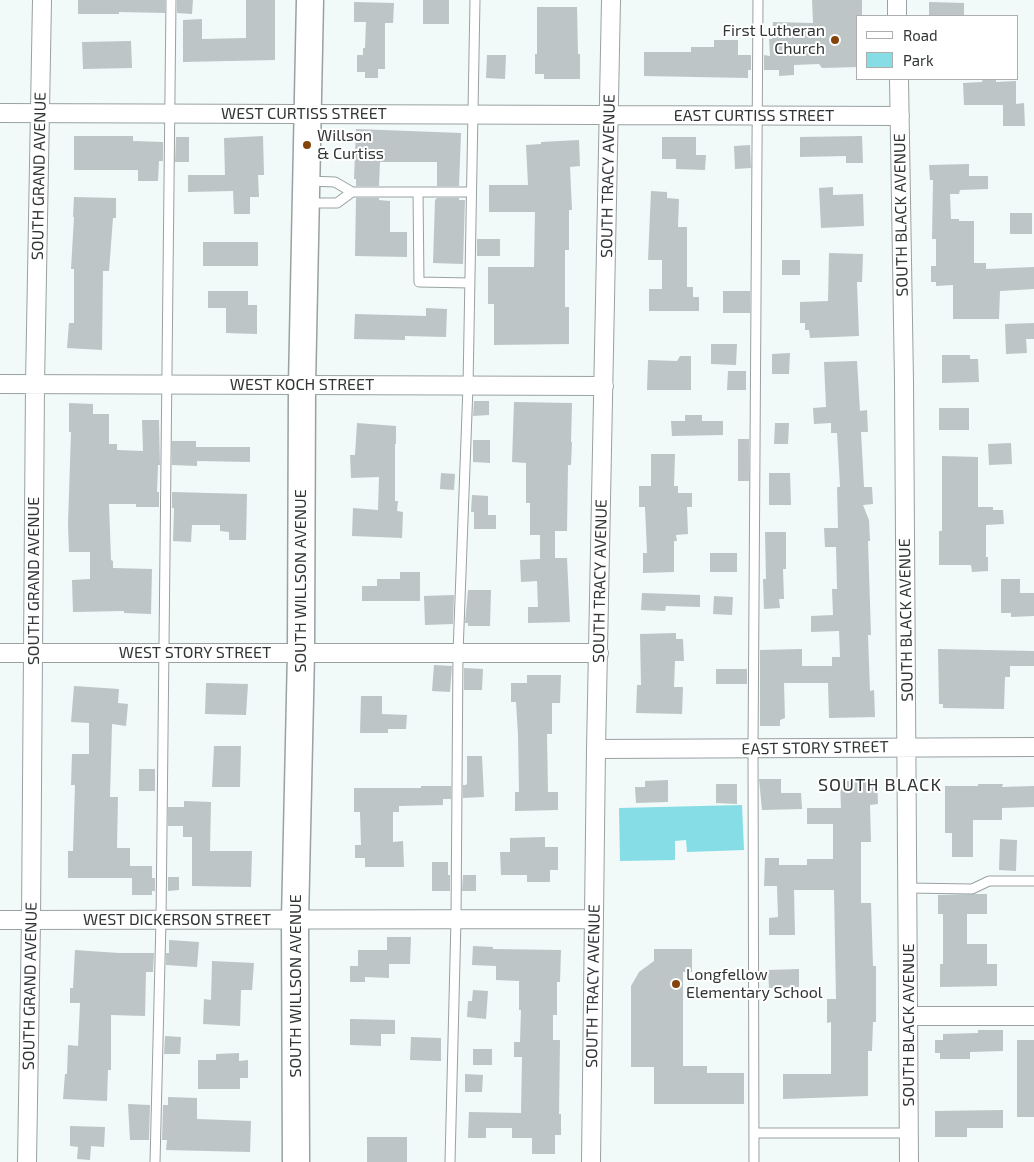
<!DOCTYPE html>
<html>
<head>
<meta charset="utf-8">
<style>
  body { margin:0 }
  #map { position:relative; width:1034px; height:1162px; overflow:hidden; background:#f1f9f9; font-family:"Exo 2",sans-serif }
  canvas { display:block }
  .legend { position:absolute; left:856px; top:15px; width:162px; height:65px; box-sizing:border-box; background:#fff; border:1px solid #adaeae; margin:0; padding:6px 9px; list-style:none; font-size:15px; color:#323535 }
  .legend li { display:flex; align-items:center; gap:10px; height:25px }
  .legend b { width:25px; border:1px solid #adaeae }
</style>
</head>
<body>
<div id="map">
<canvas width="1034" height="1162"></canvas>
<ul class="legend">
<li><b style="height:6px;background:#fff"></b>Road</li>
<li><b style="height:14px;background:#86dde5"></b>Park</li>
</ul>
</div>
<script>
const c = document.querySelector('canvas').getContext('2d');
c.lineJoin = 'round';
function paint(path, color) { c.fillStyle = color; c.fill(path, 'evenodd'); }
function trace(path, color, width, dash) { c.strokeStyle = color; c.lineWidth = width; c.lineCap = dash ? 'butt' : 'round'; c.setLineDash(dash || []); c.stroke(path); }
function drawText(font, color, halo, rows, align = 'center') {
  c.font = font + ' "Exo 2",sans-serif'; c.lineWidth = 4; c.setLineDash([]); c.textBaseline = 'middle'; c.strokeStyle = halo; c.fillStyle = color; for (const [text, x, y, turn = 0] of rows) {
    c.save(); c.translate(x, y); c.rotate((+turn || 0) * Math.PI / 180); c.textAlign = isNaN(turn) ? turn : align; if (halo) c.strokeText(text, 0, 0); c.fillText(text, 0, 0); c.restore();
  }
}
paint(new Path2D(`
  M742 805 744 850 687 852 686 840 675 841V860L620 861 619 808Z`), '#86dde5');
paint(new Path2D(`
  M78 0H165V13L119 12V14H78Z
  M177 0H193L192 14 177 13Z
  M246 0H275V60L183 62V20L202 19V39L246 38Z
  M423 0H449V24H423Z
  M812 0H862V16H858V67L822 68 819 64 794 65V75L779 76V70H764V55L770 56 769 39H772L773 22 813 23Z
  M354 2 394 3 393 23H385V69H378V78H365V72H357V55H363V48H365L366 22H354Z
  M929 2 964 3V16H929Z
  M537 7H577L578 54H580V79H544V74H535V54H537Z
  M714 40H738V55H751V70H748V78L644 76V52H691V47H714Z
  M131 41 132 68 83 69 82 42Z
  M487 55H506L505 79 486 78Z
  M983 79H996V82L1016 81V104L1024 103 1025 126H1003V105H964L963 83 982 82Z
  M356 129 461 133 459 186H437V162H380L379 186H356V179H354Z
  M74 136H133V141L163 142V161H159L158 181H138V170H74Z
  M263 136 264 175H258L259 197H250V214H234L233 191 188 192V175H225L224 138Z
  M862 136 863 163H846V156L800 157V137Z
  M176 137H189V162H175Z
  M662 137H696V155H706L705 170 676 169V159H662Z
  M579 140 580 166 570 167 572 210H569V250H565V307H569V344L494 345V304H488V267H534L535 212H489V185H528L526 145 541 144V142Z
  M750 145 751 168 735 169 734 146Z
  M969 164V176H988V189L960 190 959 194H950L951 219H959V221H974V263H986V269L1034 267V289L1000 291 999 319H953V285L936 286V282H931V266H936V239H932L933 180H930L929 165Z
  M833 187V195L863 194 864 226 821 228 819 188Z
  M651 191 667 192V198L679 199 678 227H687V287H693V297H699V311H649V289H662V260H648Z
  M74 197 116 198V218H113L109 271H103L102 350 67 348 69 323H74V269H71L74 217H73Z
  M356 198H379V200L390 201V232H407V257L355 256Z
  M437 198H459V200H465L463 264 433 263 435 200Z
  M1010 213H1032V234H1010Z
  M477 239H500V256H477Z
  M203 242H258V266H203Z
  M829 253 863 254 862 282H857L859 336 810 338 809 330H805V323H800V302L828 301Z
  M782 260H800V275H782Z
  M208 291H248V305H257V334L226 333V308H208Z
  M723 291H750V313H723Z
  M426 308 447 309 446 337 405 336V340L354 339 355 314 426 316Z
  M1034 323V339H1026L1027 353 1006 354 1005 324Z
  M711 344H737L736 365 711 364Z
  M790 353 789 374H772V354Z
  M942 355H970V359H978L979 382 942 383Z
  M680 356H691V390H647L648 360 677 361Z
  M857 361 860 411 867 410 868 432H861L864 487H872L873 504 863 505 869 520 870 541H868L871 635H868L870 691 874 690 875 717 829 718 828 683H784L785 718 780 720V726H760V650L802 649V666H832V657H840L839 631 811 632V616L833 615 832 589H837L836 547H825L824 528H838L837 487H840L837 433H831V423L814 424 813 408 826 407 824 362Z
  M728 371H746V390H727Z
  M474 401H489V415L473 416Z
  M514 402 572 403 571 442H572L571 465H568L567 531H555V558H567L570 622 528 623V607H538L537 581 521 582 520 560 540 559V535H530V503H526V463L512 462Z
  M69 403 93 404V414H109V444H117V450L143 451 142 420H159L160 465H158L157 492H159V507H136V504H109L111 560 113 561V568L152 569 151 614 124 613V611L73 612 72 580 90 579V552H69L68 524 71 432H69Z
  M939 408H969V430H939Z
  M685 415H702V421H723V435L672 436 671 421H685Z
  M357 423 396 426V444H395V501H398L397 511 403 512 402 538 352 536 353 508 378 510 379 477 351 478 350 455H355Z
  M775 423H789L788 444H774Z
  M738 439H749V481H738Z
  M473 440H490V463L473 462Z
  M172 441H196V447H250V462L197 461V466L172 465Z
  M1011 443 1012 464 989 465 988 444Z
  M651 454H675L674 486H678V493H692V507H687L688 534 676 535 677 541H674V572L643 573V553H647L645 507H639V486H651Z
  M942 456 978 457V507H993V510H1003L1004 524 986 525V557H988V571L972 572 971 565H939V531H942Z
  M441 473 455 474 454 490 440 489Z
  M769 473H790L791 505H769Z
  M172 492 247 494 246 540H229V532L220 531V525H192L191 542 173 541 174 508H172Z
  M472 495 488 496V515H496V529H474V512H471Z
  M765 532H786V569H783L784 599H779L780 608 764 609 763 579H766Z
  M710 553H737V572H710Z
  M400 572H420V601H362V586H377V579H400Z
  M1001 579H1020V593H1034V616L1011 617V613H1001Z
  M468 590H491L490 626H468V623H465Z
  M642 593 700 595V607L666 606 665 611 641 610Z
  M454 595 453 624 425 625 424 596Z
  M714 596 733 597 732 615 713 614Z
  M676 633V639H683L684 661H675L674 687H683L682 714 636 713 637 685H641L640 634Z
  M938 649 1034 651V666H1010V677H1005L1004 709 943 708V704H939Z
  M434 665 452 666 450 692 432 691Z
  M464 668 483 669 482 690H464Z
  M716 669H747V684H716Z
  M527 675H561L560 703H552V734H547L548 792H558V810L515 811V792H519L518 735 516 702H511V683H527Z
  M206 683 248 684 246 715 205 714Z
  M74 686 119 689 118 703 128 704 126 726 112 724 110 797H118L117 848H130V866H152V878H155V891H152V895H132V878H68V851H73L75 785H71L72 754H89V723L71 722Z
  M361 696H382V714L407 715 406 729H388V733H360Z
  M214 746H241L240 787H212Z
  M467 756H482L484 797 463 798V785H466L467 783Z
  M139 769H155V791H139Z
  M759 779H781V793H801L802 809 762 810Z
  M668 780V802L636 803 635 787H645V781Z
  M877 780 878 804 870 805 871 842H861V903H871L873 966H876V1022H873L872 1051H868V1096L783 1099V1074H831V1022L827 1023V999H836L834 890H794L795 935H769V918L778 917 777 886H764L765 858H779V865H807V859H833V824H807V808H841L840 781Z
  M716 784H737V804L716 803Z
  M978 784H1003L1002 787 1034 786V807L1002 808V820H973V857H952V833H945V786H978Z
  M421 786H451V799H443V805L399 806V812H393V842L403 841 404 867H365V858H355V845H361L360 812H354V788H421Z
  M184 801 211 802 210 851H252L251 887 192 886V837H183V826H168V807H184Z
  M545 837V847H558V870H550V882H527V875H501L500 852H510V838Z
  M1000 839 1017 840 1016 871 999 870Z
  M432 862H448V875H450V891H432Z
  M463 875H476V891H462Z
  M168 877H179V890L168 891Z
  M976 894H987V914H967V944H987V964H997V986L940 987V964H943V914H938V895Z
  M387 937H411L410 964H389V978L365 977V982H350V966H358V950H387Z
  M169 940 199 942 197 967 166 965V953H169Z
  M473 946 493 947V949L561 950 560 982H557V1015H553V1040H560L559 1114H561V1135H555V1154H532V1138H512V1128H486V1138H468L469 1112 521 1113 522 1057H514V1042H520L521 1010H519V981L496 980V966L472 965Z
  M654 949H692V972H683V1066H707V1073H744V1104H654V1067H631V986L639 972 654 961Z
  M75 950 119 953H154L153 972H146L145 1016 111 1015V1070H108L107 1101 63 1099 65 1074H67L68 1045 78 1046 80 1003H70V988H73Z
  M212 961 254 963 252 990H241L240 1026 203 1024 204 999 211 1000Z
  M799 969V987L769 988 768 970Z
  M473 990 488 991 486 1019 467 1017 468 1001H472Z
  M350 1019 395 1020V1034H381V1046L350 1045Z
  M978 1030H1003V1051L970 1052V1059H940V1053H935V1040H943V1034L978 1033Z
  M165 1036 181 1037 180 1054H164Z
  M411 1037 441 1038V1061L410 1060Z
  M1017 1040H1034V1117H1017Z
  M473 1049H492V1065H473Z
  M239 1053V1061L248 1060V1078H240V1089H198V1060H216V1054Z
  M465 1074 483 1075 482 1092H465Z
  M168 1097 197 1098V1119L251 1121 250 1152 166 1150 167 1140H162L163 1105H168Z
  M128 1104 150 1105 149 1140H130Z
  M1003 1110V1128H967V1137H935V1111Z
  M70 1126 105 1127 104 1147 91 1146 90 1160 77 1159 78 1147 70 1146Z
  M367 1137H407V1162H367Z`), '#bdc5c6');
const service = new Path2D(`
  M309 181 335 182 352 192H471
  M418 192 419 282 470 283
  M309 203H337L352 192
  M908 888 972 889 989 881H1034
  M755 1133H909
  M155 1162 161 920 171 0
  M450 1162 456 919 458 653 468 386 475 0
  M754 1162 753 749 758 0`);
const minor = new Path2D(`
  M897 0V16
  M899 79 904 382 909 1162
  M0 113 900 116
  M0 384 604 386
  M0 653H599
  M596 749 1034 747
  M0 920 594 919
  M909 1016H1034
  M27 1162 31 920 35 384 42 0
  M591 1162 596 749 611 0`);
const secondary = new Path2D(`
  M296 1162 295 920 301 653 302 385 310 0`);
trace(service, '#99a1a2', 11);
trace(minor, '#99a1a2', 20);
trace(secondary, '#99a1a2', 29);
trace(service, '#fff', 9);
trace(minor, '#fff', 18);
trace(secondary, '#fff', 26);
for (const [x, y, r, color] of [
  [835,40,5,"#83430b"],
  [307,145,5,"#83430b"],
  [676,984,5,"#83430b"]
]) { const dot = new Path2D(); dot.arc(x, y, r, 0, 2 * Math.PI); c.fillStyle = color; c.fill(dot); trace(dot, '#fff', 2); }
drawText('16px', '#323535', '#fff', [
  ["First Lutheran",825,31,"right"],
  ["Church",825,49,"right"],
  ["Willson",317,136],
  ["& Curtiss",317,154],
  ["Longfellow",686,975],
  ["Elementary School",686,993]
], 'left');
drawText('16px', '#323535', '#fff', [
  ["WEST CURTISS STREET",304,114],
  ["EAST CURTISS STREET",754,116],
  ["SOUTH GRAND AVENUE",39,176,-89],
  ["SOUTH TRACY AVENUE",608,176,-89],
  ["SOUTH BLACK AVENUE",901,215,-91],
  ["WEST KOCH STREET",302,385],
  ["SOUTH GRAND AVENUE",34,581,-90],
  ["SOUTH WILLSON AVENUE",301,581,-90],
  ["SOUTH TRACY AVENUE",600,581,-89],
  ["SOUTH BLACK AVENUE",906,620,-91],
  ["WEST STORY STREET",195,653],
  ["EAST STORY STREET",815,748,-1],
  ["WEST DICKERSON STREET",177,920],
  ["SOUTH GRAND AVENUE",30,986,-89],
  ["SOUTH WILLSON AVENUE",296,986,-90],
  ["SOUTH TRACY AVENUE",593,986,-89],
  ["SOUTH BLACK AVENUE",909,1025,-90]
]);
c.letterSpacing = '1px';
drawText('18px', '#323535', '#fff', [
  ["SOUTH BLACK",880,785]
]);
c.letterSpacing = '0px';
</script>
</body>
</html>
